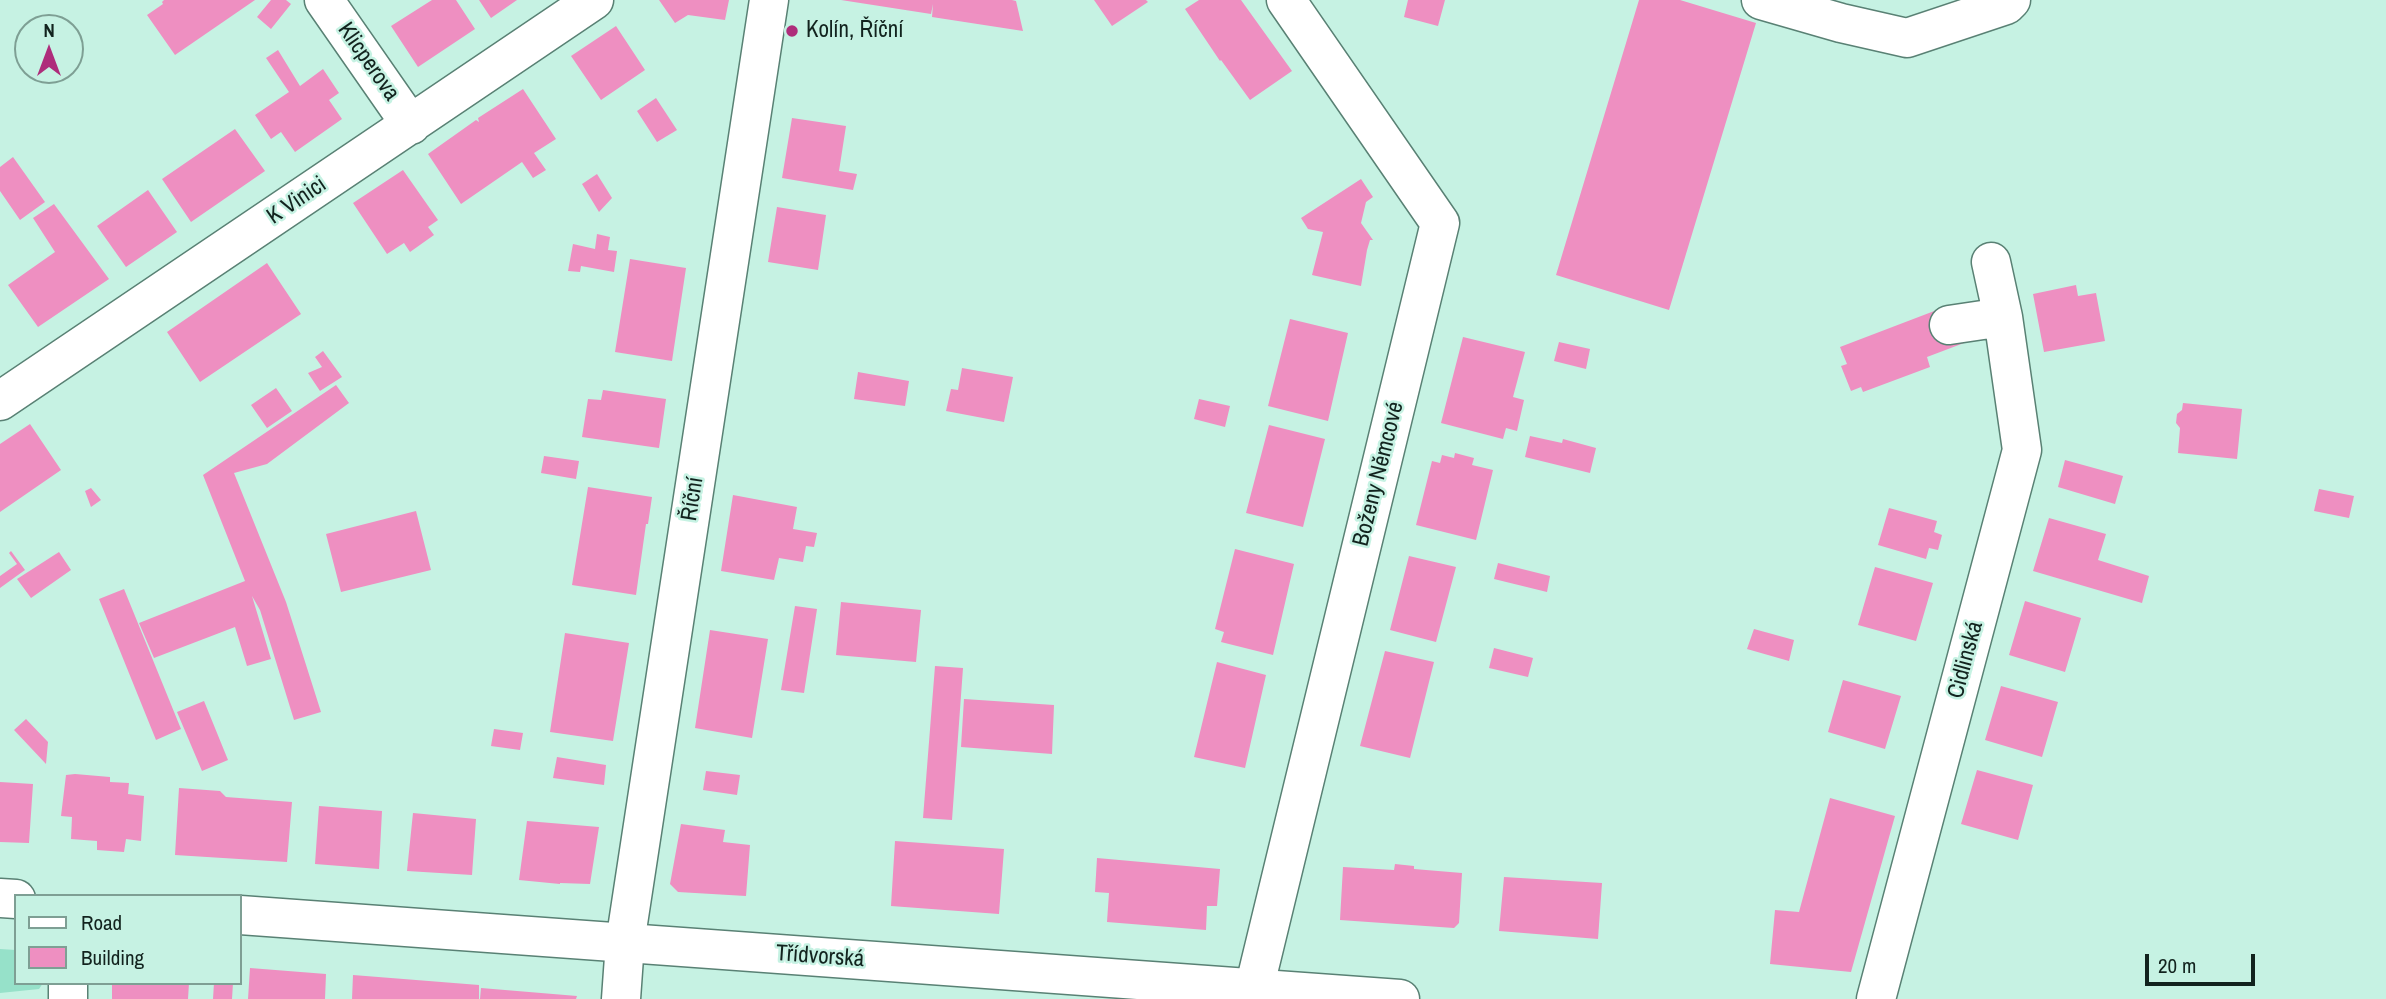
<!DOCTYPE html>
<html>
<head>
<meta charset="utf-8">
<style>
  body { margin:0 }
  #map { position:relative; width:2386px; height:999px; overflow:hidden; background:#c6f2e3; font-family:"Archivo Narrow",sans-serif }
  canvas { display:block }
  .legend { position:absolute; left:14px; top:894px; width:228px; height:91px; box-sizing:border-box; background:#c6f2e3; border:2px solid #7e9f94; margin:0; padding:9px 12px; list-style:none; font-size:21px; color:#12231e }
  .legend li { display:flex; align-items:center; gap:14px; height:35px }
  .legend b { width:35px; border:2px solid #7e9f94 }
  .north { position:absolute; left:14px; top:14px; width:70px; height:70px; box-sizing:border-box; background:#c6f2e3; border:2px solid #7e9f94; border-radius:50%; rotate:0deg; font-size:19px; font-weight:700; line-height:28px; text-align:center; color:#12231e }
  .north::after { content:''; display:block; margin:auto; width:24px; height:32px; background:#ae2d7b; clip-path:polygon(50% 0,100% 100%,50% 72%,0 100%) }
  .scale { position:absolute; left:2145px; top:954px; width:110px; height:32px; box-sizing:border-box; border:4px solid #12231e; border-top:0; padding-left:9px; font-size:21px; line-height:24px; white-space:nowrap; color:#12231e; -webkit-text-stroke:5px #c6f2e3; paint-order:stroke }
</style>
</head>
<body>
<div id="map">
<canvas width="2386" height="999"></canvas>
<ul class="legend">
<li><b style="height:9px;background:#fff"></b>Road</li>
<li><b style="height:19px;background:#ee8fc1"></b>Building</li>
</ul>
<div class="north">N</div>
<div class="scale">20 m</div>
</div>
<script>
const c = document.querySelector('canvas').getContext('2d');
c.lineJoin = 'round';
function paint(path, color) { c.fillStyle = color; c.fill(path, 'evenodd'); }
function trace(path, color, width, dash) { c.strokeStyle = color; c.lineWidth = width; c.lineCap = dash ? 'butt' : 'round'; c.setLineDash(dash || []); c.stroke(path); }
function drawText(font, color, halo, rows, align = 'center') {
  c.font = font + ' "Archivo Narrow",sans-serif'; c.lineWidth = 5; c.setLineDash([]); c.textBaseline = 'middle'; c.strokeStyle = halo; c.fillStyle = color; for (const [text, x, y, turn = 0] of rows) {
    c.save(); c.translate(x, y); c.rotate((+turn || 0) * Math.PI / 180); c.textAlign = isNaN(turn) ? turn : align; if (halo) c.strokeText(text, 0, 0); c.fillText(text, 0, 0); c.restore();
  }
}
paint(new Path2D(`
  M0 949 16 950V983H43L39 989 0 993Z`), '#96e1c9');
paint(new Path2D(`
  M164 0H255L175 55 147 15 163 4 162 2Z
  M271 0H286L291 4 271 29 257 17Z
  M432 0H456L475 29 418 67 391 26Z
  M479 0H517L491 18Z
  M659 0H729L725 20 688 15 675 23Z
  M841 0H1012L1016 1 1023 31 932 17 933 4 931 14Z
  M1094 0H1146L1148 2 1112 26Z
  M1199 0H1241L1292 71 1250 100 1221 60 1220 61 1185 9Z
  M1408 0H1445L1438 26 1404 17Z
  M1639 0H1680L1756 23 1669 310 1556 275Z
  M616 26 645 70 601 100 571 56Z
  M278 50 300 86 323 69 339 93 329 100 342 119 295 152 281 132 271 139 255 115 289 92 266 58Z
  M523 89 556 139 534 153 546 170 533 178 522 162 461 204 428 154 476 120 479 122 478 118Z
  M656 98 677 130 657 142 637 111Z
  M792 118 846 126 839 171 857 174 853 190 782 178Z
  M235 129 265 171 191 222 162 179Z
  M13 157 45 202 20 220 0 191V167Z
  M403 170 438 220 428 227 434 235 410 252 404 243 387 254 353 203Z
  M597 174 612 198 599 212 582 184Z
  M1361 179 1373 197 1366 202 1361 223 1373 240H1370L1367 250 1361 286 1312 275 1323 232 1308 229 1301 218Z
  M148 190 177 232 126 267 97 226Z
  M54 204 109 279 38 327 8 285 55 252 33 218Z
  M777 207 826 215 818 270 768 262Z
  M597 234 610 237 608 250 617 251 614 272 581 266 580 272 568 271 573 244 595 249Z
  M630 259 686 268 672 361 615 352Z
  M267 263 301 314 200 382 167 332Z
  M2076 285 2078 296 2096 293 2105 341 2044 352 2033 294Z
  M1950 305 1964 343 1927 357 1930 367 1863 392 1861 387 1851 391 1841 366 1847 364 1840 347Z
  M1290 319 1348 333 1328 421 1268 406Z
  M1463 337 1525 352 1513 397 1524 400 1517 431 1506 428 1503 439 1441 423Z
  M1559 342 1590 349 1586 369 1554 361Z
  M323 351 342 377 320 391 308 373 322 367 315 357Z
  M962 368 1013 377 1004 422 946 411 951 389 958 390Z
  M858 372 909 381 905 406 854 399Z
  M336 385 349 403 267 464 234 473 286 602 321 712 294 720 260 610 252 596 271 659 247 666 235 627 154 658 139 623 245 581 203 475Z
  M276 388 292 411 267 428 251 405Z
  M603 390 666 399 659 448 582 437 588 399 601 400Z
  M1199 399 1230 406 1225 427 1194 419Z
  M2183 403 2242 409 2237 459 2178 453 2180 428 2176 423 2177 414 2182 410Z
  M30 424 61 470 0 512V444Z
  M1269 425 1325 439 1303 527 1246 513Z
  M1530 436 1562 443 1563 439 1596 448 1590 473 1525 457Z
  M1455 453 1474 458 1472 465 1493 470 1476 540 1416 525 1432 461 1440 463 1442 455 1454 458Z
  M544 456 579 461 576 479 541 473Z
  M2065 460 2123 476 2115 504 2058 487Z
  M588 487 652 497 648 524H646L636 595 572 585Z
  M91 488 101 500 91 507 85 491Z
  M2319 489 2354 496 2349 518 2314 511Z
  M733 495 797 507 793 529 817 533 814 547 806 546 803 562 779 558 774 580 721 571Z
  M1889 508 1937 521 1934 532 1942 535 1938 550 1929 548 1926 559 1878 545Z
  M416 511 431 570 341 592 326 534Z
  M2049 518 2106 534 2098 560 2149 576 2142 603 2033 571Z
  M1235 549 1294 564 1273 655 1221 642 1224 632 1215 629Z
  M11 551 25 570 0 588V576L17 564 9 553Z
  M59 552 71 570 31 598 17 579Z
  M1409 556 1456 567 1436 642 1390 630Z
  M1498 563 1550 576 1547 592 1494 579Z
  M1875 567 1933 583 1916 641 1858 625Z
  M124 589 181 729 156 740 99 599Z
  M2025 601 2081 618 2065 672 2009 655Z
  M841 602 921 610 916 662 836 655Z
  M795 606 817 609 804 693 781 690Z
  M1754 629 1794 640 1789 661 1747 649Z
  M710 630 768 639 752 738 695 728Z
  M565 633 629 643 613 741 550 732Z
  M1494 648 1533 658 1528 677 1489 668Z
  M1385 651 1434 662 1410 758 1360 746Z
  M1217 662 1266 675 1245 768 1194 757Z
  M935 666 963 668 952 820 923 818Z
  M1843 680 1901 696 1885 749 1828 732Z
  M2001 686 2058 702 2042 757 1985 740Z
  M964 699 1054 705 1052 754 961 747Z
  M204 701 228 760 202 771 177 712Z
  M26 719 48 742 46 764 14 730Z
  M494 729 523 733 520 750 491 746Z
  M557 757 606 765 604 785 553 778Z
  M1977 770 2033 785 2018 840 1961 824Z
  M706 771 740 775 737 795 703 790Z
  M75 774 110 777V782L129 783 128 794 144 796 141 841 126 839 124 852 97 850V841L71 839 72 817 61 816 66 775Z
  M0 782 33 784 29 843 0 842Z
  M179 788 220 791 226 797 292 802 287 862 175 855Z
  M1830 798 1895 816 1851 972 1770 964 1775 910 1799 912Z
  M319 806 382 811 379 869 315 864Z
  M413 813 476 819 472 875 407 871Z
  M527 821 599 827 590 884 560 883V884L519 880Z
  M681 824 725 830 723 842 750 845 746 896 678 892 670 884Z
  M895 841 1004 849 999 914 891 906Z
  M1097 858 1220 869 1217 906H1207L1206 930 1107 922 1109 893 1095 892Z
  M1395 864 1414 866V869L1462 873 1459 923 1454 928 1340 920 1343 867 1394 870Z
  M1504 877 1602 883 1598 939 1499 931Z
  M250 968 326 974 325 999H248Z
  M353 975 479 985V999H352Z
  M112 983H189L188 999H112Z
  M214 983H233L232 999H213Z
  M481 988 577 996 576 999H480Z`), '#ee8fc1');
const minor = new Path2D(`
  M324 0 411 125
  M1761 0 1841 23 1907 38 2006 5 2011 0
  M1991 262 2003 317
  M0 401 594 0
  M1254 989 1440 223 1286 0
  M68 999V983
  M621 999 625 943 769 0
  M1876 999 2022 450 2003 317 1949 325`);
const major = new Path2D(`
  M0 898 16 899
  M240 915 1400 999`);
trace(minor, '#598174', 41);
trace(major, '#598174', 41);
trace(minor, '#fff', 38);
trace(major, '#fff', 38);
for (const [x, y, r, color] of [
  [792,31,7,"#ae2d7b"]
]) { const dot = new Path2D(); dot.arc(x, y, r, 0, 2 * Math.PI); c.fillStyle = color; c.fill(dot); trace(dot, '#c6f2e3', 2.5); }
drawText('23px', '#12231e', '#c6f2e3', [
  ["Kolín, Říční",806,31]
], 'left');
drawText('23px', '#12231e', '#c6f2e3', [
  ["Klicperova",368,62,55],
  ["K Vinici",297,201,-34],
  ["Boženy Němcové",1379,474,-76],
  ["Říční",693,499,-81],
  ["Cidlinská",1966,660,-75],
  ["Třídvorská",820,957,4]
]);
</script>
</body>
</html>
